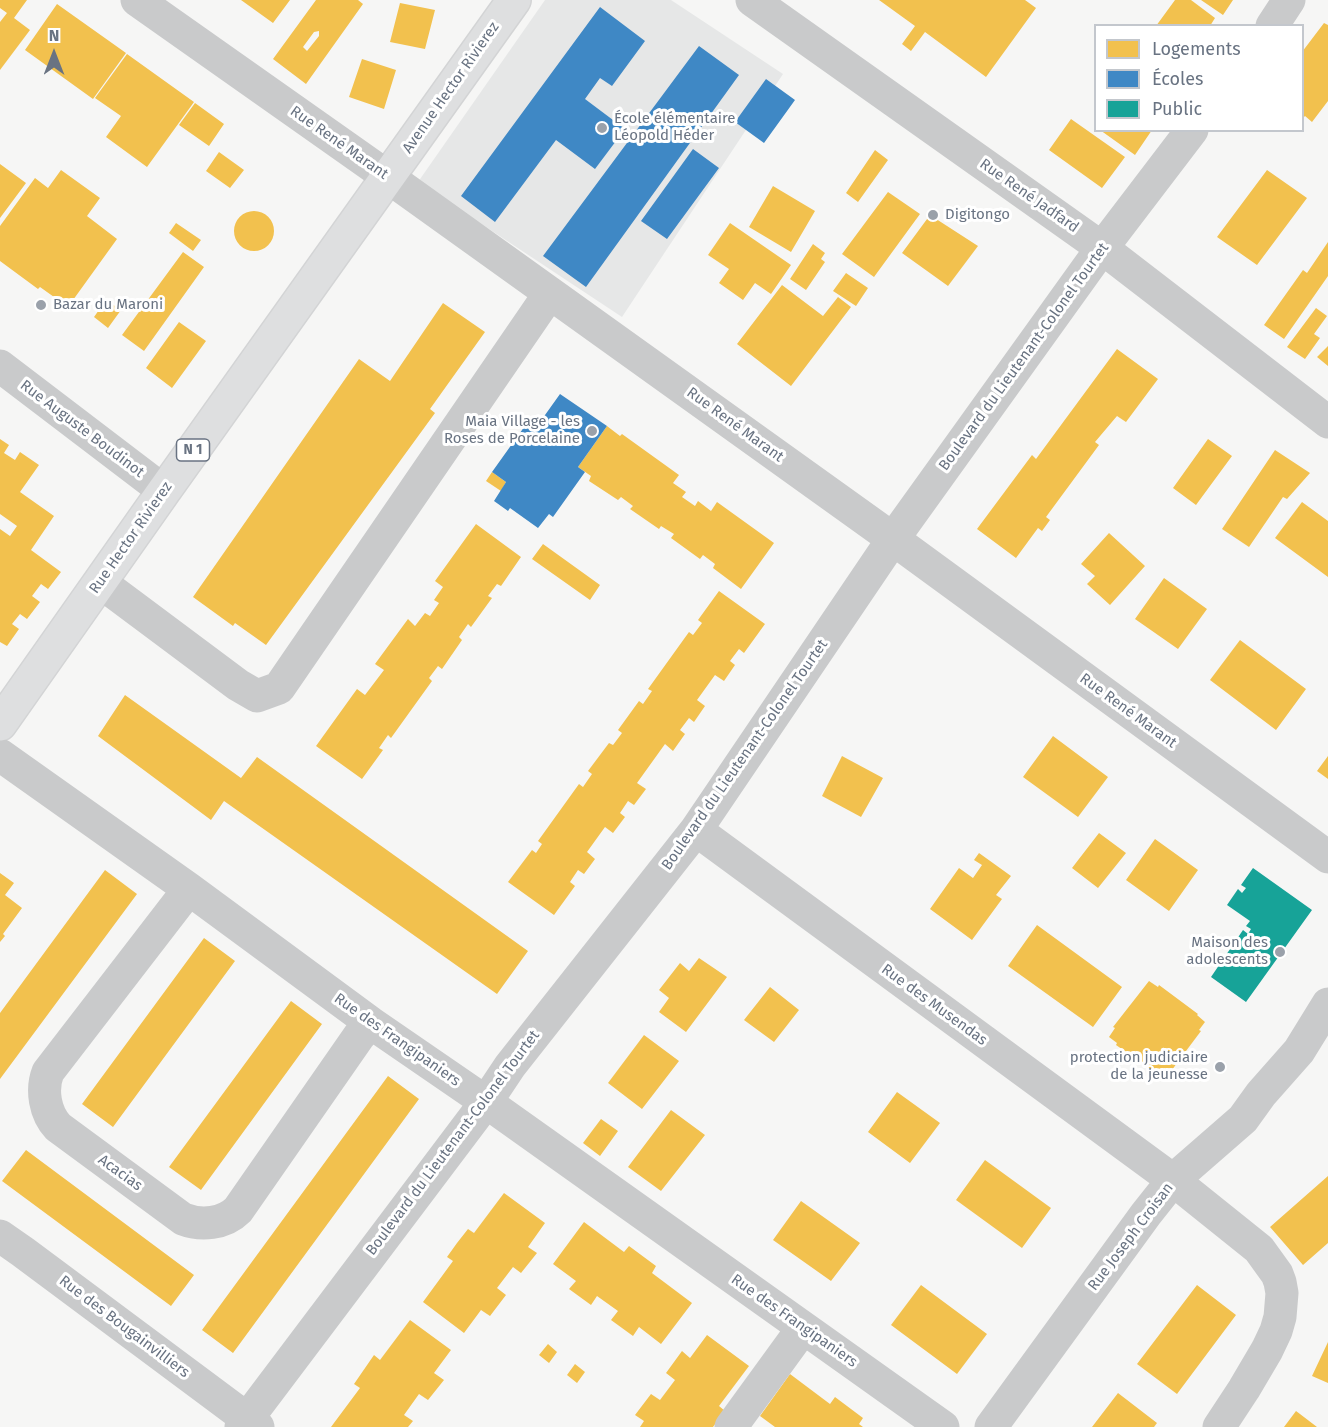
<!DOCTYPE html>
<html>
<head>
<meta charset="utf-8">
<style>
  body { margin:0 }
  #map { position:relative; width:1328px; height:1427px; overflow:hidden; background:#f6f6f5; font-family:"Fira Sans",sans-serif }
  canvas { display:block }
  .legend { position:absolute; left:1094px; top:24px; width:210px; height:108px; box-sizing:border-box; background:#fff; border:2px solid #c3c7cd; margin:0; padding:8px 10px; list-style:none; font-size:18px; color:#697382 }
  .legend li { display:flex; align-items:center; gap:12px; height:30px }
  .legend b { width:30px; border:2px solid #c3c7cd }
  .north { position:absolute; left:24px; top:24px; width:60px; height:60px; -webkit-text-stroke:4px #fff; paint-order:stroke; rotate:0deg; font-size:16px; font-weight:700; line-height:24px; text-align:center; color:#697382 }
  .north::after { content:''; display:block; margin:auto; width:21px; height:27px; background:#697382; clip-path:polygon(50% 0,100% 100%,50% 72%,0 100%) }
</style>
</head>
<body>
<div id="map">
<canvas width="1328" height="1427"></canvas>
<ul class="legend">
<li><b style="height:16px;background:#f2c14e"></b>Logements</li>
<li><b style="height:16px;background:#3f88c5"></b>Écoles</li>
<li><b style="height:16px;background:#17a398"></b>Public</li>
</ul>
<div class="north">N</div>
</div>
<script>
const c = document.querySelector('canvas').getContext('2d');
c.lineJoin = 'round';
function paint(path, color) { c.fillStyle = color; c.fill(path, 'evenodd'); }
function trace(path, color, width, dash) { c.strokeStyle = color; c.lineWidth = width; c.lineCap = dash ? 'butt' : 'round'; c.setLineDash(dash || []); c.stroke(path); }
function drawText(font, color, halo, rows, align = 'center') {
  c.font = font + ' "Fira Sans",sans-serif'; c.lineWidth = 6; c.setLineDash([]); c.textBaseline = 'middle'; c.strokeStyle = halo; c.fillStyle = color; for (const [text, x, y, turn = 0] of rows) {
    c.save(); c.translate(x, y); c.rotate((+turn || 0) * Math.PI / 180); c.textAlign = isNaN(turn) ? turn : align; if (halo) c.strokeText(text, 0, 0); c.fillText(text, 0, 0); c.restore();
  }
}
paint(new Path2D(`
  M545 0H671L783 74 622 317 418 182Z`), '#e6e7e7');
paint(new Path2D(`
  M0 0H27L14 18 30 30 0 70V22L7 13 0 8Z
  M241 0H290L273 23Z
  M316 0H358L363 4 306 84 273 59ZM319 31V36L307 51 303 47 314 32Z
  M879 0H1025L1036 8 986 77 925 32 911 51 902 44 915 26Z
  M1175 0H1191L1215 18 1210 26H1156Z
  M1201 0H1233L1223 15Z
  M400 3 435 10 425 49 390 42Z
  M57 4 126 53 93 99 25 50Z
  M1324 23 1328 25V101L1312 122 1305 116 1302 119V52Z
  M127 54 194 102 147 167 106 137 121 116 95 98Z
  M362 59 396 70 384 109 349 97Z
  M195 103 224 124 209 146 179 125Z
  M1071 119 1125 157 1102 188 1049 150Z
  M1100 130H1152L1135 155Z
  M875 150 888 160 858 202 846 193Z
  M219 152 244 170 230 188 206 171Z
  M0 164 26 183 0 218Z
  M61 170 100 198 87 216 117 239 68 307 40 287 38 289 0 261V226L35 178 48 188Z
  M1267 170 1307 198 1257 265 1217 237Z
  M773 186 815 211 791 252 749 227Z
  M888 192 920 214 874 277 842 254Z
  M234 231a20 20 0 1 1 40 0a20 20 0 1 1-40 0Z
  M930 215 978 246 948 286 902 253Z
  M176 223 201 240 193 251 169 233Z
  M730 223 791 265 771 294 755 283 743 300 719 283 729 269 708 255Z
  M1328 242V276L1284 339 1264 325 1303 270 1307 273Z
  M813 244 825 253 821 259 825 262 806 290 790 279Z
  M183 252 204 267 144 351 122 335Z
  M846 273 868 288 856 306 833 291Z
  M782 285 823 316 838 297 851 307 791 386 737 344Z
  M106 300 121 310 108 328 94 317Z
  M443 303 485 332 430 409 435 413 266 645 235 623 233 626 193 597 359 359 390 381Z
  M1316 308 1327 316 1314 334 1320 338 1305 359 1287 347Z
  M179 322 206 341 172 388 146 368Z
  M1328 346V366L1317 357Z
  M1117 349 1158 379 1126 422 1117 416 1095 442 1099 445 1046 517 1050 520 1042 531 1038 528 1016 558 977 529 1032 455 1036 459Z
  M607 426 620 436 622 434 679 475 673 483 686 492 682 497 695 506 698 501 711 511 717 502 774 543 741 589 713 568 715 564 703 555 700 559 671 538 674 534 661 526 659 529 630 509 633 506 621 497 618 500 589 481 591 476 578 467Z
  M0 439 9 445 4 453 15 460 20 452 39 465 20 492 54 516 31 550 61 572 48 589 41 584 32 596 40 602 27 619 20 614 12 624 19 629 7 646 0 642V529L10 536 17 526 0 514Z
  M1208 439 1232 456 1196 505 1173 488Z
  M1275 450 1310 473 1287 499 1283 497 1249 547 1222 529Z
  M492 472 506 482 501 491 486 481Z
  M1302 502 1328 521V577L1275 538Z
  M476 524 521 557 501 586 497 584 488 596 492 598 471 627 468 624 459 637 462 640 442 669 438 666 429 678 432 681 391 738 388 735 379 748 383 750 362 779 316 746 357 689 365 695 384 670 375 664 408 619 415 626 425 613 430 616 439 603 434 600 443 587 435 581Z
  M1109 533 1145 566 1110 605 1087 584 1095 576 1081 564Z
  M543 544 600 585 590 600 532 559Z
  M1164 578 1207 609 1178 649 1135 619Z
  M719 591 765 624 744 653 739 649 730 661 735 665 724 681 715 675 697 700 705 706 694 722 689 718 680 730 685 734 673 751 665 744 637 783 646 789 634 805 628 801 620 813 625 817 613 833 605 827 587 852 595 859 584 874 578 870 570 882 575 886 554 915 508 882 532 850 536 853 542 844 538 841 579 784 583 787 592 774 588 771 609 743 613 745 622 733 618 730 639 701 643 704 652 691 648 689 689 632 693 635 702 623 698 620Z
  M1240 640 1306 689 1276 730 1210 680Z
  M125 695 241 778 257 757 528 951 497 994 224 801 211 820 98 736Z
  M1053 736 1108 777 1078 817 1023 777Z
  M842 756 883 778 861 817 822 796Z
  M1328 756V779L1317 771Z
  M1099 833 1126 853 1098 888 1072 868Z
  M1155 839 1198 870 1169 911 1126 880Z
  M979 853 1011 876 996 895 1002 899 972 940 930 909 959 868 973 878 982 865 974 860Z
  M105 870 137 894 0 1079V1013Z
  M0 873 14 883 5 895 22 908 3 934 5 936 0 942Z
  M1037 925 1122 987 1093 1027 1008 966Z
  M204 938 235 961 113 1127 82 1104Z
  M699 958 727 977 686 1032 659 1012 669 998 659 990 680 963 689 971Z
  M1149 981 1158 987 1159 985 1198 1014 1197 1015 1205 1022 1199 1030 1201 1031 1177 1063 1172 1070 1171 1068 1165 1078 1156 1071 1155 1072 1116 1045 1117 1043 1109 1037 1115 1028 1113 1027Z
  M770 987 799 1010 774 1042 744 1020Z
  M291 1001 322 1024 201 1190 169 1167Z
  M644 1035 679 1061 642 1109 608 1083Z
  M388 1076 419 1099 233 1353 202 1330Z
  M897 1092 940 1123 910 1163 868 1132Z
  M671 1110 705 1135 661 1191 628 1167Z
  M601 1119 618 1131 600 1156 583 1143Z
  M26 1150 194 1275 171 1306 2 1181Z
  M985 1160 1051 1208 1022 1248 956 1200Z
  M1328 1176V1243L1303 1265 1270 1227Z
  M504 1193 545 1223 528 1247 537 1253 521 1273 513 1267 497 1288 506 1295 490 1316 481 1310 464 1333 423 1302 453 1261 447 1257 457 1243 468 1229 474 1233Z
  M801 1201 860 1243 831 1281 773 1240Z
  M584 1222 624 1252 629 1246 656 1266 652 1273 692 1303 661 1344 639 1327 633 1336 611 1320 618 1311 597 1296 591 1305 569 1289 576 1281 553 1264Z
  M921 1285 987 1334 957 1374 891 1325Z
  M1197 1285 1236 1315 1177 1394 1137 1364Z
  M410 1320 451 1350 434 1373 444 1380 428 1400 419 1394 404 1415 413 1421 408 1427H331L360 1388 354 1384 374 1355 380 1360Z
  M707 1335 749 1366 719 1406 725 1411 713 1427H640L644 1421 635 1415 651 1394 660 1400 675 1380 666 1373 682 1351 690 1358Z
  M1328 1342V1383L1312 1376Z
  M548 1344 557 1352 549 1363 539 1355Z
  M575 1364 585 1372 577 1383 567 1375Z
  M790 1374 830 1404 835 1397 863 1418 859 1424 863 1427H775L760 1416Z
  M1118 1393 1157 1423 1154 1427H1092Z
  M1296 1411 1300 1414 1317 1427H1284Z`), '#f2c14e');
paint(new Path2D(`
  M600 7 645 41 612 86 600 78 585 99 625 129 595 169 556 140 495 222 461 196Z
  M699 46 739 75 586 287 543 256Z
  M766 79 795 100 764 143 735 122Z
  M693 149 719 168 667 239 641 221Z
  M560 394 607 426 578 467 585 472 553 517 549 514 538 528 510 508 508 511 494 501 506 482 492 472 532 416 540 422Z`), '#3f88c5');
paint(new Path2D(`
  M1253 868 1312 910 1246 1002 1211 977 1243 930 1248 934 1251 929 1246 926 1250 921 1227 905 1238 889 1242 893 1246 888 1241 885Z`), '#17a398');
const primary = new Path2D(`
  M0 724 164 491 514 0`);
trace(primary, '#d3d4d5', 36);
trace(new Path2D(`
  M137 0 388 177 893 539 1328 857
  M752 0 1102 248 1328 422
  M1272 26 1289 0
  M0 366 164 491
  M100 582 238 685 257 696 279 688 550 293
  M0 755 189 889 371 1023 486 1102 943 1427
  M696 830 1173 1180 1259 1249 1277 1274 1280 1282 1282 1293 1280 1317 1276 1331 1267 1350 1244 1389 1219 1427
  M189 889 48 1072C41 1090 45 1113 58 1127L183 1219C201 1226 224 1224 238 1210L359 1036 371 1023
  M0 1236 23 1252 258 1427
  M241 1427 486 1102 510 1066 696 830 893 539 1102 248 1192 130
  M731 1427 803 1328
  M991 1427 1146 1214 1173 1180 1243 1119 1261 1094 1299 1051 1328 1004`), '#c9cacb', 33);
trace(primary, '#dedfe0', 33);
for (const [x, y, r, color] of [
  [602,128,6,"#9aa1aa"],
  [933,215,6,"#9aa1aa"],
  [41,305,6,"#9aa1aa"],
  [592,431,6,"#9aa1aa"],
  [1280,952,6,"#9aa1aa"],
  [1220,1067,6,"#9aa1aa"]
]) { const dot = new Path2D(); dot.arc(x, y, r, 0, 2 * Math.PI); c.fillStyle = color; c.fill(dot); trace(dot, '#fff', 2); }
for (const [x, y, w] of [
  [193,450,33]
]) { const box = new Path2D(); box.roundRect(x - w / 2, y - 11, w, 22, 4.5); c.fillStyle = '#fff'; c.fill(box); trace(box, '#697382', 1.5); }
drawText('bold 14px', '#697382', null, [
  ["N 1",193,450]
]);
drawText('15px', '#697382', '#fff', [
  ["Avenue Hector Rivierez",451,88,-55],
  ["Rue René Marant",339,143,35],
  ["Rue René Jadfard",1029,196,35],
  ["Boulevard du Lieutenant-Colonel Tourtet",1024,357,-54],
  ["Rue René Marant",735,425,36],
  ["Rue Auguste Boudinot",82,429,37],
  ["Rue Hector Rivierez",131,538,-55],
  ["Rue René Marant",1128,711,36],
  ["Boulevard du Lieutenant-Colonel Tourtet",745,755,-55],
  ["Rue des Musendas",934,1005,36],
  ["Rue des Frangipaniers",397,1040,35],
  ["Boulevard du Lieutenant-Colonel Tourtet",453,1143,-53],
  ["Acacias",120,1173,36],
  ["Rue Joseph Croisan",1131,1237,-53],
  ["Rue des Frangipaniers",794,1321,35],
  ["Rue des Bougainvilliers",124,1327,37]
]);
drawText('15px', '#697382', '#fff', [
  ["École élémentaire",614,119],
  ["Léopold Héder",614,136],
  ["Digitongo",945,215],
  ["Bazar du Maroni",53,305],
  ["Maia Village - les",580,422,"right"],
  ["Roses de Porcelaine",580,439,"right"],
  ["Maison des",1268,943,"right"],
  ["adolescents",1268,960,"right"],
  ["protection judiciaire",1208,1058,"right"],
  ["de la jeunesse",1208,1075,"right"]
], 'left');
</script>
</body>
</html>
